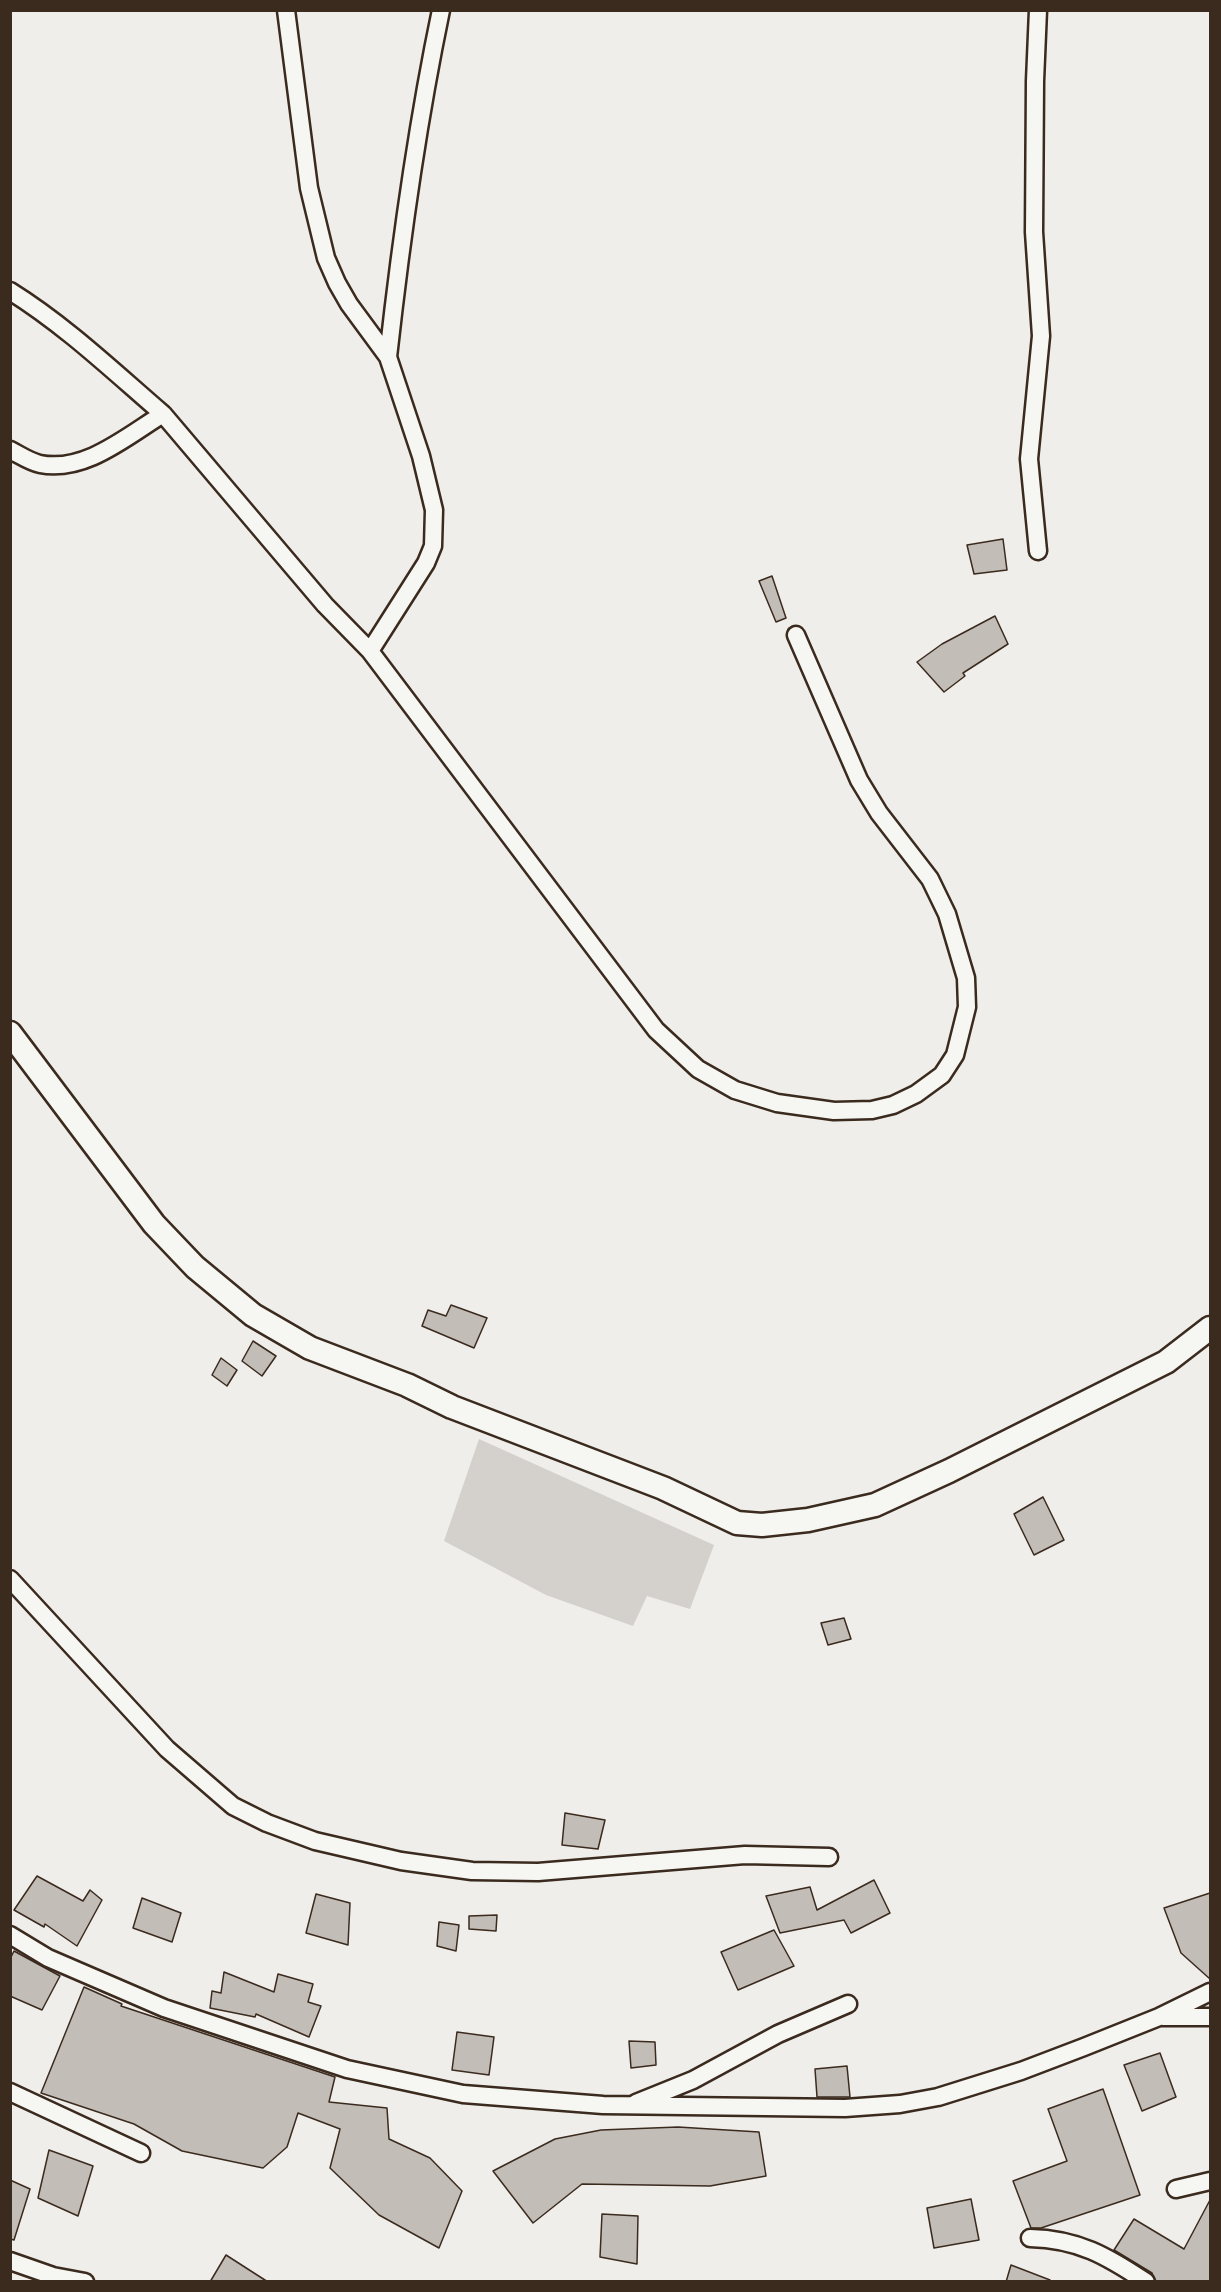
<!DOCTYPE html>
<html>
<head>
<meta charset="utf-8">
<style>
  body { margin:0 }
  #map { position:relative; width:1221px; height:2292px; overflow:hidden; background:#efeeea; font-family:Mali,sans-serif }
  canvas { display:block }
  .frame { position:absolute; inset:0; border:12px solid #3b2a1e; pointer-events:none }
</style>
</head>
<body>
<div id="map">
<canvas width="1221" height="2292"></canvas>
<div class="frame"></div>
</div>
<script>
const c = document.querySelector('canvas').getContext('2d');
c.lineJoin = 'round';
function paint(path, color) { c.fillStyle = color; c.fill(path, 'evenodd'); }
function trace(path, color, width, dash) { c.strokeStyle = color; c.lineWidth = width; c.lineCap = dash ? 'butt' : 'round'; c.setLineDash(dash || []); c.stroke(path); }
paint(new Path2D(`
  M479 1439 714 1545 690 1609 647 1596 633 1626 546 1595 444 1541Z`), '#d4d1cc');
const building = new Path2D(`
  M1003 539 1007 570 974 574 967 545Z
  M772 576 786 618 776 622 759 581Z
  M995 616 1008 644 963 673 965 676 944 692 917 662 942 644Z
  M451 1305 487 1318 474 1348 422 1326 428 1310 446 1316Z
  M253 1341 276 1356 262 1376 242 1361Z
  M221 1358 237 1370 227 1386 212 1375Z
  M1043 1497 1064 1540 1034 1555 1014 1514Z
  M844 1618 851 1639 828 1645 821 1623Z
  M565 1813 605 1820 598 1849 562 1845Z
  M37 1876 83 1901 90 1890 102 1900 77 1946 45 1924 44 1927 14 1910Z
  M874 1880 890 1913 851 1933 844 1920 780 1933 766 1896 810 1887 817 1910Z
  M1210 1893V1979L1181 1953 1164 1908Z
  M316 1894 350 1903 348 1945 306 1933Z
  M142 1898 181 1913 172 1942 133 1928Z
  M497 1915 496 1931 469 1929V1916Z
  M439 1922 459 1925 456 1951 437 1946Z
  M774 1930 794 1966 738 1990 721 1952Z
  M14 1951 60 1976 42 2010 10 1996V1959Z
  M224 1972 274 1992 278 1974 313 1984 308 2002 321 2006 309 2037 256 2014 255 2017 210 2008 212 1991 221 1993Z
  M84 1987 122 2004 121 2006 335 2077 329 2102 387 2108 389 2139 430 2158 462 2191 439 2248 379 2215 330 2168 340 2129 298 2113 287 2147 263 2168 182 2151 134 2124 41 2093Z
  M457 2032 494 2037 489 2075 452 2070Z
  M629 2041 655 2042 656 2065 631 2068Z
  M1160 2053 1176 2097 1142 2111 1124 2065Z
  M847 2066 850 2097H817L815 2069Z
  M1103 2089 1140 2195 1041 2228H1031L1013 2181 1067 2161 1048 2109Z
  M678 2127 759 2132 766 2176 710 2186 582 2184 533 2223 493 2171 555 2139 601 2130Z
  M49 2150 93 2166 78 2216 38 2198Z
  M10 2180 30 2189 14 2240 10 2239Z
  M971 2199 979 2240 934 2248 927 2208Z
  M1210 2200V2282H1156L1152 2273 1114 2250 1134 2219 1184 2249Z
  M602 2214 638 2216 637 2264 600 2257Z
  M226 2255 268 2282H210Z
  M1011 2265 1050 2280 1049 2282H1006Z`);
paint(building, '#c2bdb7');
trace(building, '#3b2a1e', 1.5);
const minor = new Path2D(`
  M10 291C66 326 113 371 163 414 127 436 85 473 40 464 30 462 20 455 10 450
  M388 357C401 240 417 125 441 10
  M163 414 325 605 370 651 426 563 433 546 434 510 421 456 388 357 349 304 337 283 326 258 309 188 286 10
  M1038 551 1029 459 1041 336 1034 232 1035 81 1038 10
  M370 651 656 1030 698 1069 735 1090 777 1103 834 1111 872 1110 893 1105 916 1094 942 1075 955 1055 967 1007 966 978 947 914 930 879 879 813 859 780 796 635
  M10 1579 167 1749 233 1806 267 1823 315 1841 401 1861 472 1871 538 1872 745 1855 829 1857
  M10 1935 48 1958 164 2008 347 2069 463 2094 603 2105 845 2108 900 2104 938 2097 1021 2071 1084 2047 1159 2017 1210 1992
  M1163 2017H1210
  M10 2092 141 2153
  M636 2103 693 2080 778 2034 848 2004
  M1176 2189 1210 2181
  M1030 2238C1078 2239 1107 2256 1146 2282
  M10 2261 53 2276 85 2282`);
const secondary = new Path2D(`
  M10 1033 154 1224 195 1267 253 1315 310 1348 407 1385 452 1407 663 1488 737 1523 762 1525 808 1520 875 1505 949 1471 1166 1362 1210 1328`);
trace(minor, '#3b2a1e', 21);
trace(secondary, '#3b2a1e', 27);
trace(minor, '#f6f6f2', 16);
trace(secondary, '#f6f6f2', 22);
</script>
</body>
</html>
